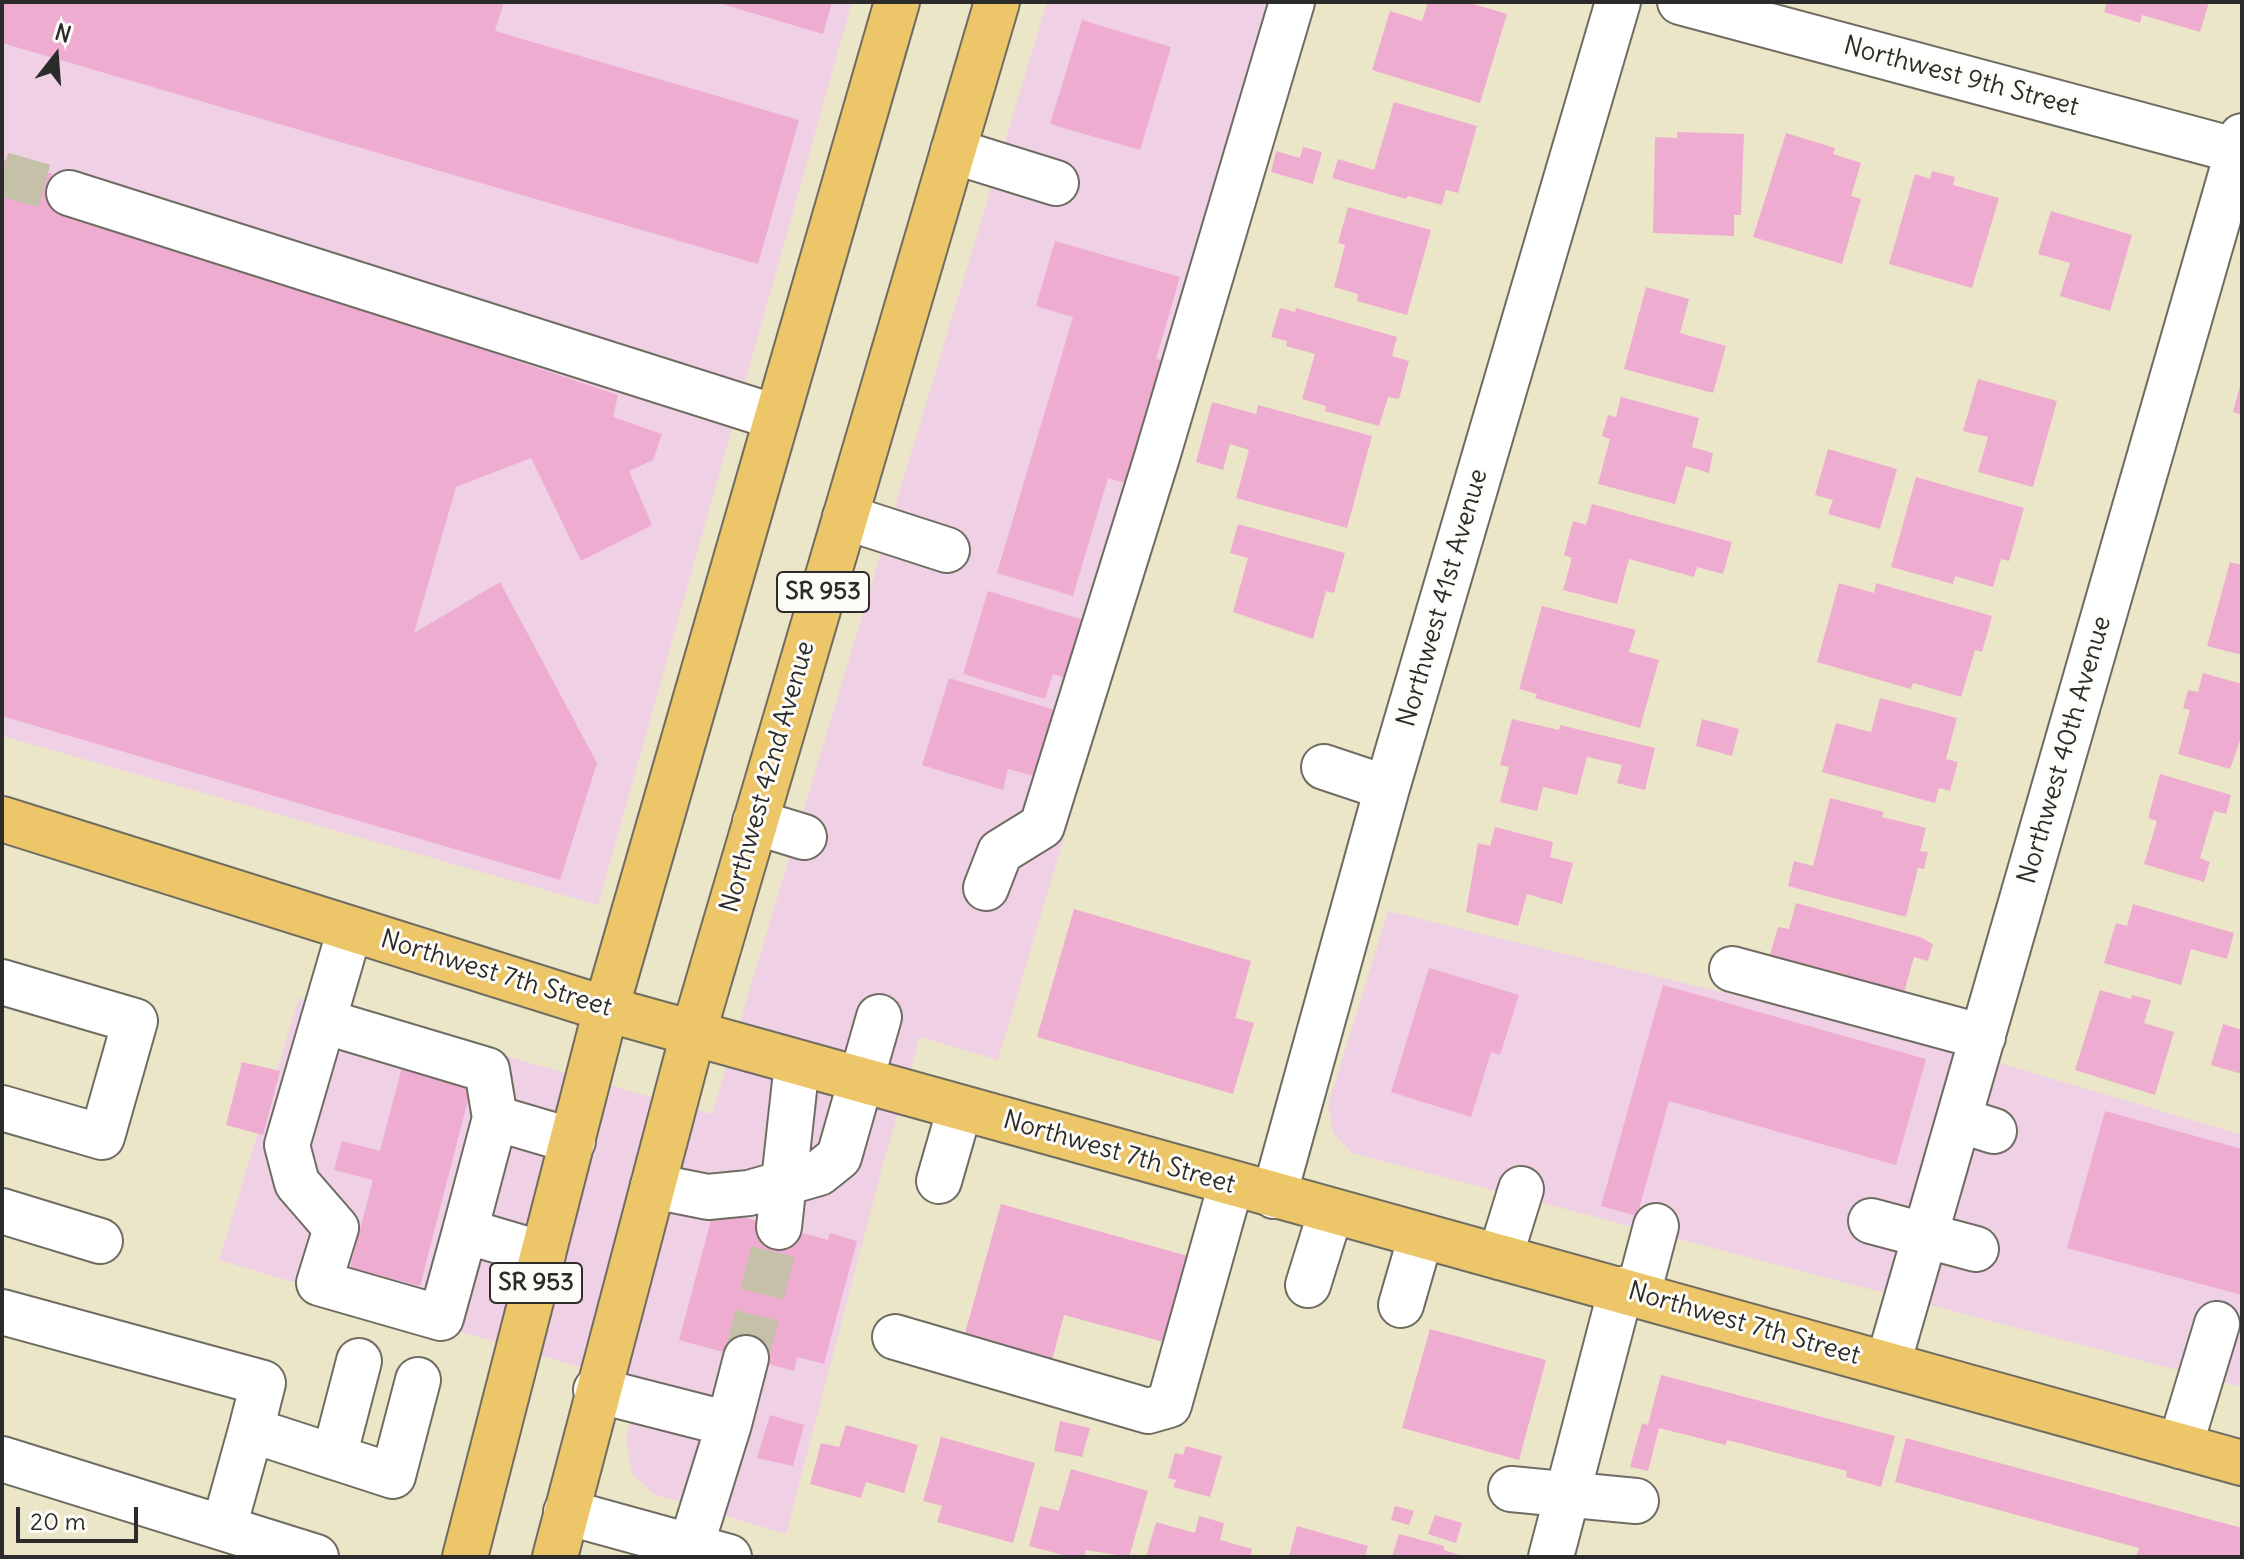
<!DOCTYPE html>
<html>
<head>
<meta charset="utf-8">
<style>
  body { margin:0 }
  #map { position:relative; width:2244px; height:1559px; overflow:hidden; background:#ece6c8; font-family:Delius,sans-serif }
  canvas { display:block }
  .frame { position:absolute; inset:0; border:4px solid #2b2b2b; pointer-events:none }
  .north { position:absolute; left:16px; top:16px; width:80px; height:80px; -webkit-text-stroke:6px #fdfcf7; paint-order:stroke; rotate:17deg; font-size:22px; font-weight:700; line-height:32px; text-align:center; color:#2b2b2b }
  .north::after { content:''; display:block; margin:auto; width:28px; height:36px; background:#2b2b2b; clip-path:polygon(50% 0,100% 100%,50% 72%,0 100%) }
  .scale { position:absolute; left:16px; top:1507px; width:122px; height:36px; box-sizing:border-box; border:4px solid #2b2b2b; border-top:0; padding-left:10px; font-size:24px; line-height:28px; white-space:nowrap; color:#2b2b2b; -webkit-text-stroke:6px #fdfcf7; paint-order:stroke }
</style>
</head>
<body>
<div id="map">
<canvas width="2244" height="1559"></canvas>
<div class="frame"></div>
<div class="north">N</div>
<div class="scale">20 m</div>
</div>
<script>
const c = document.querySelector('canvas').getContext('2d');
c.lineJoin = 'round';
function paint(path, color) { c.fillStyle = color; c.fill(path, 'evenodd'); }
function trace(path, color, width, dash) { c.strokeStyle = color; c.lineWidth = width; c.lineCap = dash ? 'butt' : 'round'; c.setLineDash(dash || []); c.stroke(path); }
function drawText(font, color, halo, rows, align = 'center') {
  c.font = font + ' Delius,sans-serif'; c.lineWidth = 6; c.setLineDash([]); c.textBaseline = 'middle'; c.strokeStyle = halo; c.fillStyle = color; for (const [text, x, y, turn = 0] of rows) {
    c.save(); c.translate(x, y); c.rotate((+turn || 0) * Math.PI / 180); c.textAlign = isNaN(turn) ? turn : align; if (halo) c.strokeText(text, 0, 0); c.fillText(text, 0, 0); c.restore();
  }
}
paint(new Path2D(`
  M2 2H852L598 905 2 736Z
  M1047 2H1312L998 1060 920 1037 882 1168 786 1534 654 1494 632 1474 626 1436 640 1385 219 1260 299 998 712 1114Z
  M1388 911 1939 1045 2242 1135V1387L1352 1153 1333 1133 1328 1105Z`), '#f0d0e4');
paint(new Path2D(`
  M2 2H504L495 31 799 120 758 264 2 43Z
  M715 2H832L823 34Z
  M1428 2H1467L1507 14 1480 103 1372 70 1390 11 1422 21Z
  M2107 2H2209L2200 32 2142 15 2140 23 2104 12Z
  M1082 20 1171 47 1140 150 1050 124Z
  M1394 102 1477 126 1458 193 1446 190 1442 205 1408 196 1406 199 1332 178 1338 159 1374 170Z
  M1677 132 1744 134 1741 215H1734V236L1653 233 1655 137 1677 138Z
  M1786 133 1835 148 1833 154 1861 163 1851 196 1861 199 1842 264 1753 237Z
  M1303 147 1322 152 1313 184 1271 172 1276 151 1300 158Z
  M2 159 73 180 64 209 618 395 613 417 662 434 653 460 629 471 652 525 581 561 531 458 456 487 414 633 500 582 597 763 560 880 2 716Z
  M1932 171 1955 177 1953 185 1999 198 1972 288 1889 264 1915 174 1930 179Z
  M1348 207 1431 230 1407 315 1357 301 1358 294 1334 287 1345 245 1338 243Z
  M2051 211 2132 235 2110 311 2060 296 2070 263 2038 254Z
  M1055 241 1180 277 1156 359 1161 360 1144 416H1149L1129 484 1108 478 1073 596 997 573 1073 317 1036 306Z
  M1646 287 1689 299 1680 333 1726 346 1713 393 1624 369Z
  M1280 308 1295 312 1296 308 1397 337 1392 356 1409 361 1399 399 1388 397 1379 426 1325 411 1326 406 1302 399 1315 354 1286 346 1287 341 1271 337Z
  M1978 379 2057 401 2033 487 1978 472 1988 437 1963 431Z
  M2241 382H2242V415L2233 412Z
  M1621 397 1699 418 1692 447 1713 453 1709 473 1686 466 1675 504 1598 484 1610 439 1602 436 1608 415 1616 417Z
  M1212 402 1256 414 1258 405 1372 436 1347 528 1236 498 1249 450 1230 444 1223 470 1196 462Z
  M1828 449 1897 469 1880 529 1828 514 1833 500 1815 495Z
  M1916 477 2024 508 2009 561 2001 559 1993 587 1955 576 1953 584 1891 567Z
  M1592 504 1732 542 1723 574 1697 567 1694 577 1629 559 1617 604 1563 590 1572 558 1564 555 1573 521 1586 525Z
  M1238 524 1345 553 1334 593 1326 591 1313 639 1233 612 1248 558 1230 553Z
  M2230 562 2242 565V655L2207 646Z
  M1839 583 1874 593 1876 583 1992 616 1982 652 1975 650 1961 697 1913 683 1911 689 1817 662Z
  M988 591 1084 620 1066 678 1053 674 1045 699 963 674Z
  M1542 606 1636 630 1629 652 1659 660 1640 728 1535 698 1537 694 1519 689Z
  M2203 673 2242 684V735L2230 769 2178 754 2190 710 2183 708 2188 690 2198 692Z
  M949 678 1065 713 1045 779 1008 769 1003 790 922 765Z
  M1880 698 1957 718 1946 759 1958 762 1950 791 1939 788 1935 803 1822 772 1836 723 1871 732Z
  M1512 719 1559 730 1560 725 1655 748 1645 790 1617 783 1622 765 1587 757 1577 795 1543 787 1537 811 1500 802 1509 767 1500 765Z
  M1702 719 1739 729 1732 756 1696 746Z
  M2160 774 2231 795 2226 814 2214 811 2200 858 2210 862 2204 882 2144 864 2157 821 2148 818Z
  M1830 798 1884 812 1882 817 1926 828 1920 851 1928 852 1924 869 1918 868 1906 917 1788 886 1794 861 1813 866Z
  M1495 827 1553 842 1550 857 1573 863 1562 904 1527 894 1518 926 1466 912 1478 843 1490 846Z
  M1796 903 1920 937 1933 944 1928 961 1914 957 1903 996 1780 961 1781 958 1770 955 1778 927 1789 929Z
  M2133 904 2234 933 2227 959 2191 949 2181 985 2104 963 2116 923 2127 926Z
  M1074 909 1251 961 1235 1018 1254 1023 1233 1094 1037 1037Z
  M1429 968 1519 995 1500 1055 1491 1052 1471 1117 1391 1092Z
  M1663 985 1926 1059 1896 1165 1669 1101 1637 1216 1601 1206Z
  M2100 990 2131 999 2132 995 2151 1000 2144 1023 2174 1032 2155 1095 2075 1070Z
  M2223 1024 2242 1030V1074L2211 1065Z
  M404 1059 474 1077 420 1286 350 1268 373 1180 334 1170 342 1141 380 1151Z
  M242 1062 280 1071 263 1135 226 1125Z
  M2105 1111 2242 1149V1295L2067 1248Z
  M1001 1204 1199 1259 1175 1345 1064 1315 1050 1368 962 1344Z
  M714 1209 828 1240 830 1233 857 1241 824 1364 797 1357 794 1371 679 1340Z
  M1430 1329 1546 1360 1519 1460 1402 1428Z
  M1661 1375 1895 1436 1881 1487 1846 1477 1847 1471 1727 1440 1726 1445 1659 1428 1648 1471 1630 1467 1642 1423 1648 1425Z
  M770 1415 804 1425 793 1466 757 1458Z
  M1060 1421 1090 1428 1082 1457 1054 1451Z
  M846 1425 918 1445 904 1493 866 1482 861 1498 810 1484 821 1443 839 1447Z
  M941 1437 1035 1463 1013 1543 937 1522 942 1506 923 1501Z
  M1906 1438 2242 1528V1557H2136L2139 1548 1895 1482Z
  M1186 1446 1222 1456 1210 1497 1173 1487 1176 1480 1168 1478 1175 1453 1183 1455Z
  M1071 1469 1148 1491 1129 1557 1086 1550 1084 1557H1070L1029 1546 1040 1506 1059 1511Z
  M1395 1506 1414 1511 1409 1525 1391 1520Z
  M1435 1515 1462 1523 1456 1543 1428 1534Z
  M1199 1516 1224 1523 1220 1540 1252 1549 1250 1557H1146L1156 1522 1195 1533Z
  M1297 1526 1368 1546 1365 1557H1289Z
  M1399 1534 1444 1546V1550L1465 1557H1392Z`), '#efacd1');
trace(new Path2D(`
  M2 174 69 193
  M746 1358 779 1227`), '#c5c1a9', 44, [44, 22]);
const minor = new Path2D(`
  M1680 2 2242 152
  M953 151 1056 183
  M69 193 775 417
  M845 517 947 550
  M1324 767 1387 788
  M755 822 804 837
  M986 888 1000 852 1042 826 1157 457 1292 2
  M350 929 287 1145 297 1183 336 1228 319 1283 441 1318 465 1231 543 1254
  M1732 969 1983 1037
  M2 982 135 1021 102 1137 2 1108
  M323 1021 487 1070 495 1118 573 1141
  M1959 1120 1994 1131
  M939 1181 960 1108
  M653 1186 708 1197 749 1193 819 1173 839 1157 879 1017
  M1274 1196 1387 788 1618 2
  M2 1211 100 1241
  M1871 1221 1976 1249
  M779 1227 797 1063
  M465 1231 495 1118
  M1500 1257 1521 1189
  M1308 1285 1331 1211
  M1638 1294 1656 1226
  M1401 1305 1421 1236
  M2 1312 263 1383 251 1430
  M895 1337 1148 1411 1169 1405 1231 1184
  M1888 1364 2242 136
  M596 1390 729 1424
  M2180 1446 2217 1324
  M334 1457 359 1361
  M2 1459 316 1557
  M1511 1489 1636 1501
  M566 1512 729 1557
  M224 1527 251 1430 393 1476 418 1380
  M691 1546 729 1424 746 1358
  M1551 1557 1621 1289`);
const major = new Path2D(`
  M2 819 606 1009 2242 1463
  M465 1557 606 1009 897 2
  M555 1557 693 1034 997 2`);
trace(minor, '#6f6c62', 48);
trace(major, '#6f6c62', 48);
trace(minor, '#fff', 44);
trace(major, '#ecc669', 44);
for (const [x, y, w] of [
  [823,592,92],
  [536,1283,92]
]) { const box = new Path2D(); box.roundRect(x - w / 2, y - 20, w, 40, 6); c.fillStyle = '#fdfcf7'; c.fill(box); trace(box, '#2b2b2b', 2); }
drawText('bold 24px', '#2b2b2b', null, [
  ["SR 953",823,592],
  ["SR 953",536,1283]
]);
drawText('26px', '#2b2b2b', '#fdfcf7', [
  ["Northwest 9th Street",1961,77,15],
  ["Northwest 41st Avenue",1443,598,-74],
  ["Northwest 40th Avenue",2065,750,-74],
  ["Northwest 42nd Avenue",768,777,-74],
  ["Northwest 7th Street",496,974,17],
  ["Northwest 7th Street",1119,1153,16],
  ["Northwest 7th Street",1744,1324,16]
]);
</script>
</body>
</html>
